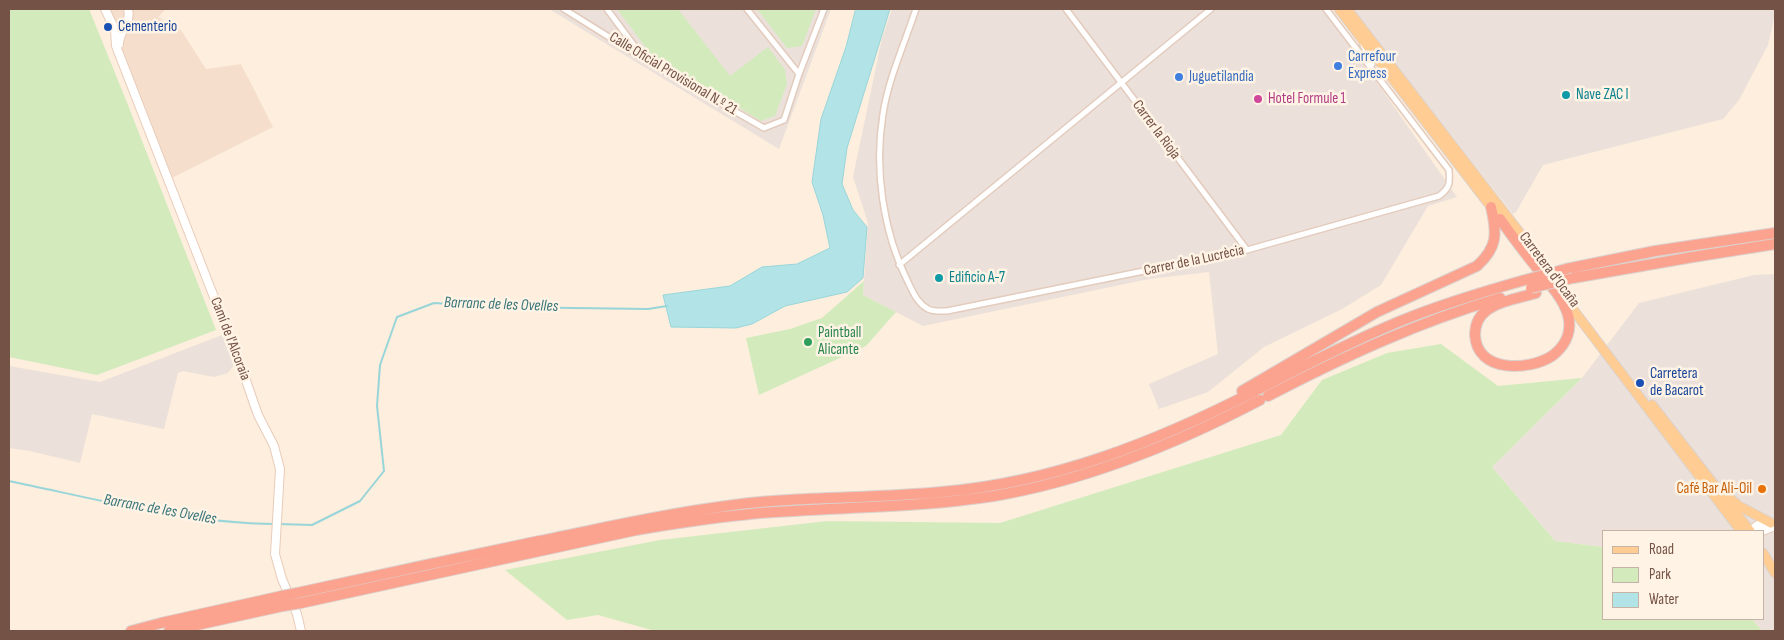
<!DOCTYPE html>
<html>
<head>
<meta charset="utf-8">
<style>
  body { margin:0 }
  #map { position:relative; width:1784px; height:640px; overflow:hidden; background:#fdeede; font-family:"Sofia Sans Condensed",sans-serif }
  canvas { display:block }
  .frame { position:absolute; inset:0; border:10px solid #745245; pointer-events:none }
  .legend { position:absolute; left:1602px; top:530px; width:162px; height:90px; box-sizing:border-box; background:#fff3e5; border:1px solid #c7b3a5; margin:0; padding:6px 9px; list-style:none; font-size:15px; color:#745245 }
  .legend li { display:flex; align-items:center; gap:10px; height:25px }
  .legend b { width:25px; border:1px solid #c7b3a5 }
</style>
</head>
<body>
<div id="map">
<canvas width="1784" height="640"></canvas>
<div class="frame"></div>
<ul class="legend">
<li><b style="height:6px;background:#ffcd93"></b>Road</li>
<li><b style="height:14px;background:#d3ebbc"></b>Park</li>
<li><b style="height:14px;background:#b2e4e7"></b>Water</li>
</ul>
</div>
<script>
const c = document.querySelector('canvas').getContext('2d');
c.lineJoin = 'round';
function paint(path, color) { c.fillStyle = color; c.fill(path, 'evenodd'); }
function trace(path, color, width, dash) { c.strokeStyle = color; c.lineWidth = width; c.lineCap = dash ? 'butt' : 'round'; c.setLineDash(dash || []); c.stroke(path); }
function drawText(font, color, halo, rows, align = 'center') {
  c.font = font + ' "Sofia Sans Condensed",sans-serif'; c.lineWidth = 5; c.setLineDash([]); c.textBaseline = 'middle'; c.strokeStyle = halo; c.fillStyle = color; for (const [text, x, y, turn = 0] of rows) {
    c.save(); c.translate(x, y); c.rotate((+turn || 0) * Math.PI / 180); c.textAlign = isNaN(turn) ? turn : align; if (halo) c.strokeText(text, 0, 0); c.fillText(text, 0, 0); c.restore();
  }
}
paint(new Path2D(`
  M106 9H166L158 17 181 30 206 69 241 64 273 127 168 180Z`), '#f5dfcc');
paint(new Path2D(`
  M549 9H831L779 149Z
  M892 9H1326L1457 197 1428 206 1381 285 1342 309 1264 347 1208 392 1159 409 1149 384 1218 354 1209 272 1149 279 923 326 863 295 868 223 853 177 882 38Z
  M1352 9H1775V14L1768 45 1739 100 1723 119 1543 165 1516 212 1513 214Z
  M1775 274V631H1762L1752 619H1763V531H1603V547L1555 541 1492 467 1582 378 1639 303 1754 275Z
  M222 335 234 365 228 373 214 377 183 371 178 373 164 429 92 414 80 463 30 451 9 448V366L100 382Z`), '#ebe1da');
paint(new Path2D(`
  M9 9H89L128 105 216 330 97 375 9 357Z
  M617 9H678L730 76 768 47 785 70 787 84 775 116 761 121 650 53Z
  M757 9H816L802 46 787 48Z
  M864 281 863 295 896 312 866 346 759 395 746 338 790 329 822 318Z
  M1441 344 1498 386 1582 378 1492 467 1555 541 1603 547V619H1752L1762 631H655L598 615 567 620 505 570 660 540 827 521 1000 523 1281 435 1322 380 1387 353Z`), '#d3ebbc');
const water = new Path2D(`
  M856 9H890L847 148 842 184 853 210 867 227 863 278 847 292 785 306 752 324 736 328 671 327 663 295 730 286 762 267 797 264 830 248 823 215 812 182 821 119 846 47Z`);
paint(water, '#b2e4e7');
trace(water, '#98d5d9', 1);
trace(new Path2D(`
  M9 481C96 499 185 523 275 524
  M279 524 312 525 360 501 384 471 377 406 380 365 397 317 434 303 499 307 648 309 667 306`), '#98d5d9', 2);
const street = new Path2D(`
  M564 9 649 62 764 128 784 120 799 74 824 9
  M607 9 641 55
  M747 9 799 74
  M916 9C905 42 888 80 883 114 874 169 883 232 908 282 913 292 917 303 928 309 934 312 940 311 947 311L1247 250 1439 196C1450 188 1450 183 1449 170L1326 9
  M1066 9 1247 250
  M1363 45 1372 64
  M899 265 1211 9`);
const secondary = new Path2D(`
  M105 9 115 30 116 46 242 369 258 415 274 446 280 469 275 554 282 579 297 614 301 631
  M119 44C119 31 132 23 128 9
  M1752 531C1757 523 1766 521 1775 524
  M1762 531 1775 526`);
const primary = new Path2D(`
  M1339 9 1495 212
  M1347 9 1570 298
  M1562 295 1741 531
  M1652 405 1750 531
  M1727 496 1739 506 1771 523
  M1763 553 1775 573`);
const highway = new Path2D(`
  M1500 219C1512 236 1524 252 1537 268 1548 283 1566 300 1569 320 1571 334 1564 347 1552 356 1529 371 1477 373 1475 335 1475 325 1478 317 1486 311 1499 301 1519 298 1536 293
  M1566 269 1655 251 1775 233
  M1573 278 1693 257 1775 244
  M1259 389C1305 365 1350 342 1398 322 1439 305 1482 292 1525 280
  M1242 391 1377 312 1477 266C1498 247 1497 233 1491 207
  M1268 396C1343 357 1418 322 1500 298
  M297 593C378 575 458 558 539 541 599 529 658 515 719 507 792 496 867 499 941 492 1052 483 1156 442 1255 391
  M301 603 636 530C677 523 718 517 760 513 838 507 916 508 994 496 1088 480 1176 444 1260 400
  M131 631 161 623 282 596
  M169 631 283 606`);
trace(street, '#e3cbbd', 8);
trace(secondary, '#e9cbb9', 10);
trace(primary, '#dbd2cf', 11);
trace(highway, '#dbd2cf', 12);
trace(street, '#fff', 5);
trace(secondary, '#fff', 8);
trace(primary, '#ffcd93', 9);
trace(highway, '#fca390', 10);
const highwayBridge = new Path2D(`
  M1525 280 1566 269
  M1531 288 1573 278
  M282 596 297 593
  M283 606 301 603`);
trace(highwayBridge, '#dbd2cf', 12, []);
trace(highwayBridge, '#fca390', 10);
for (const [x, y, r, color] of [
  [108,27,5,"#1a4fb4"],
  [1338,66,5,"#3f7fe0"],
  [1179,77,5,"#3f7fe0"],
  [1566,95,5,"#0f9aa8"],
  [1258,99,5,"#d1479c"],
  [939,278,5,"#0f9aa8"],
  [808,342,5,"#2e9e5b"],
  [1640,383,5,"#1a4fb4"],
  [1762,489,5,"#e8710a"]
]) { const dot = new Path2D(); dot.arc(x, y, r, 0, 2 * Math.PI); c.fillStyle = color; c.fill(dot); trace(dot, '#fff3e5', 2); }
drawText('15px', '#164399', '#fff3e5', [
  ["Cementerio",118,27],
  ["Carretera",1650,374],
  ["de Bacarot",1650,391]
], 'left');
drawText('15px', '#366cbe', '#fff3e5', [
  ["Carrefour",1348,57],
  ["Express",1348,74],
  ["Juguetilandia",1189,77]
], 'left');
drawText('15px', '#745245', '#fff3e5', [
  ["Calle Oficial Provisional N.º 21",673,74,31],
  ["Carrer la Rioja",1156,130,53],
  ["Carrer de la Lucrècia",1194,261,-12],
  ["Carretera d'Ocaña",1549,270,53],
  ["Camí de l'Alcoraia",230,339,69]
]);
drawText('15px', '#0d838f', '#fff3e5', [
  ["Nave ZAC I",1576,95],
  ["Edificio A-7",949,278]
], 'left');
drawText('15px', '#b23c85', '#fff3e5', [
  ["Hotel Formule 1",1268,99]
], 'left');
drawText('15px', '#27864d', '#fff3e5', [
  ["Paintball",818,333],
  ["Alicante",818,350]
], 'left');
drawText('15px', '#c56008', '#fff3e5', [
  ["Café Bar Ali-Oil",1752,489]
], 'right');
drawText('italic 16px', '#39767b', '#fff3e5', [
  ["Barranc de les Ovelles",501,305,2],
  ["Barranc de les Ovelles",160,510,10]
]);
</script>
</body>
</html>
